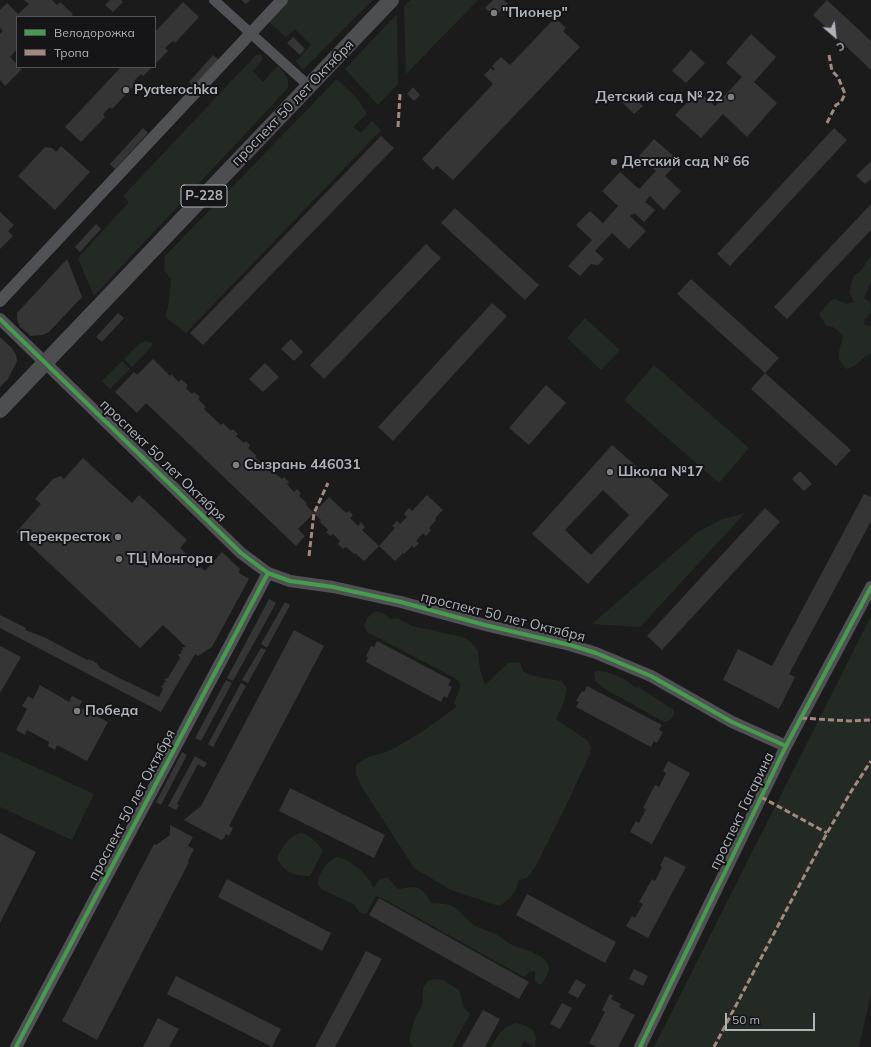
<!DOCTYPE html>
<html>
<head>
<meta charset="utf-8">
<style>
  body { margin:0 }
  #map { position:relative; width:871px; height:1047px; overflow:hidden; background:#1b1b1b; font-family:Mulish,sans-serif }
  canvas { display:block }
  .legend { position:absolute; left:16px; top:16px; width:140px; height:52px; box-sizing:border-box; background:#151517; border:1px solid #525458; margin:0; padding:5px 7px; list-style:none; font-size:12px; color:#aeb3ba }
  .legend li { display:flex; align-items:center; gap:8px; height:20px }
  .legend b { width:20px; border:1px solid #525458 }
  .north { position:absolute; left:815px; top:16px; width:40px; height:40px; -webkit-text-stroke:3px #151517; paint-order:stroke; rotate:152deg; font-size:11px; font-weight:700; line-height:16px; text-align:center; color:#aeb3ba }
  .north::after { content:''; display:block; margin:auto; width:14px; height:18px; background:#aeb3ba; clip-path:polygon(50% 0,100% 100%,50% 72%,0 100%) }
  .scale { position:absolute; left:725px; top:1013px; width:90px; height:18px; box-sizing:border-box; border:2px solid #aeb3ba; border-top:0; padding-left:5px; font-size:12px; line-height:14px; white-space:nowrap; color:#aeb3ba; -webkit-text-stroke:3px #151517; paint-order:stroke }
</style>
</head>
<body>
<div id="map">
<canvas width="871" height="1047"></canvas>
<ul class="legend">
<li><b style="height:5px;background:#469c4c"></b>Велодорожка</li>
<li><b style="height:5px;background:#a5887d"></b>Тропа</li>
</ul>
<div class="north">С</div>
<div class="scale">50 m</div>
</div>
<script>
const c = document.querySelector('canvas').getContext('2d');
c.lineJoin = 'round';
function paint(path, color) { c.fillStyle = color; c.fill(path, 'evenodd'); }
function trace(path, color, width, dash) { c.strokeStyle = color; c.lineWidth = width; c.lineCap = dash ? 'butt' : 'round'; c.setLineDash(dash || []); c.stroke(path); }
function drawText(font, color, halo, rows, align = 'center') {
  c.font = font + ' Mulish,sans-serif'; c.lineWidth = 4; c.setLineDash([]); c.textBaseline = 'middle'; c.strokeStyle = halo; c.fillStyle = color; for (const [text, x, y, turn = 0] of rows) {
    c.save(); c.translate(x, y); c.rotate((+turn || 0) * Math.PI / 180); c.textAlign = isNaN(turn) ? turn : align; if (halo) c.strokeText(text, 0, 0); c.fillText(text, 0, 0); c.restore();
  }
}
paint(new Path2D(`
  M287 0H373L303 70 296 61 311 45 295 29 286 37 268 21Z
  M411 0H478L406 74 404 6Z
  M397 14 398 84 378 105 345 69Z
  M261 54 263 59 253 71 263 82 278 66C285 73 289 78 288 88L94 296 78 258 129 202 123 196 256 55Z
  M337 79 356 97 367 114 353 127 361 133 372 121 381 130 186 333 165 317 168 308 171 279 164 270 165 256Z
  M871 255V281L864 298 870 302 871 312 865 320 864 325 871 326V354C861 357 859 366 847 369 833 358 841 349 843 335L833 327 826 325 819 314 831 300 835 299 847 304 854 302 849 292 854 275 861 271Z
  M585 318 620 350 601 370 567 338Z
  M145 341 151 342 153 345 132 367 124 359 140 343Z
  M122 361 130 369 110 389 102 381Z
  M654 365 749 448 719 483 624 400Z
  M745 513 640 627 592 624 698 532 720 520Z
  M377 611 384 614 391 619 397 618 412 626 463 637 471 642 478 651 480 670 485 685 508 663 520 662 523 671 533 676 561 681 567 688 564 702 556 719 587 740 591 747 590 754 563 812 535 867 528 877 518 881C517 893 509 900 499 906L451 890 414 868 362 787 356 774V765C370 753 379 756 393 749 415 737 436 722 456 707L454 702 460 689V682L455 678 367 632 364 626C367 618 369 614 377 611Z
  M871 616V993L859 1047H654Z
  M598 671C610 671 627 679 636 688L639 687 674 710V715L670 720 664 722 605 689 595 681 594 672Z
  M0 751 94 794 72 840 0 807Z
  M301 833C309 834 319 844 323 851L310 876C295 876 284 873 277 858 281 848 290 835 301 833Z
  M337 857C352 860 367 874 374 888 378 881 379 878 388 878L398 889C403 889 407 887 411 887 422 886 427 896 431 903 437 904 446 903 452 906 459 909 462 916 468 920 477 929 485 929 495 934 502 937 507 943 514 946 524 950 547 954 549 968 550 972 544 979 542 984H538L535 980V971L529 972 524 977 382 898 376 896 366 914C360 914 357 910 355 905L321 889 318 885C318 874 326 861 337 857Z
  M435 979 443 980 459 990 464 1008 470 1014 452 1047H413L409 1040 415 1018 422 1005 423 988 428 981Z
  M516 1023 524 1025 533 1030 536 1038 535 1047 524 1041 521 1047H491C499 1034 501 1028 516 1023Z`), '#232a24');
paint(new Path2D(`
  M24 0H52L57 5 60 2 73 14 71 17H17V49L10 57 17 64V67L22 69 5 86 0 80V34L3 31 0 28V10L7 3 18 14 29 4Z
  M110 0H121L123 2 113 12 105 5Z
  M241 0H250L246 4Z
  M493 0H504L508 4 495 17 485 8Z
  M827 0 871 41V70L813 15Z
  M183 2 199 17 175 43 173 41 165 48 168 51 155 64V32Z
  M555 18 566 28 563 31 580 47 453 180 437 166 433 170 422 159 493 84 484 75 491 68 493 70 495 69 492 66 501 57 510 65Z
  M751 34 776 57 754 82 777 103 747 137 723 114 701 138 675 115 698 91 715 106 742 77 726 63Z
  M293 37 305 49 300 55 287 43Z
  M691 50 705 63 686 83 672 71Z
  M213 55 219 60 194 87 189 82Z
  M121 67H152L143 76 141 74 134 81 137 83 112 109 110 107 103 114 105 117 81 142 65 127Z
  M413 87 420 95 414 101 407 94Z
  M630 94 643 106 634 114 622 102Z
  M143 128 148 133 115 169 110 164Z
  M834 128 847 140 730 266 717 254Z
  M381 136 394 148 203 345 190 333Z
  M654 139 679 161 665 176 681 191 664 210 650 196 645 202 655 210 644 222 634 213 630 216 646 231 629 249 612 233 595 251 604 259 598 265 591 264 580 276 568 266 592 240 576 225 590 211 603 223 618 206 602 191 620 172 639 189 656 171 639 156Z
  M61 146 90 172 55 210 18 176 45 147 52 148 56 152Z
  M871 161V179L865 184 856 176Z
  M871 204V230L787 319 774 307Z
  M455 208 539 285 525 300 441 223Z
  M0 212 14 225 8 231 13 236 0 249Z
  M96 224 101 229 80 252 75 247Z
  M426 244 441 258 324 379 310 365Z
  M67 259 82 297 49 332 43 335 31 336 20 327 17 320V313Z
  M691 279 779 358 765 373 677 294Z
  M492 303 507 316 393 441 378 427Z
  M118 313 124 318 102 342 96 337Z
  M0 337 12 348 16 355 17 361 8 379 0 387Z
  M291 339 303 352 294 361 281 349Z
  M153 359 170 376 171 374 179 382 181 379 188 385 186 388 192 394 194 392 200 397 198 399 206 407 204 409 221 425 223 423 231 431 233 429 238 434 236 436 244 443 246 441 250 445 248 448 257 456 255 457 272 473 273 472 282 479 284 477 289 482 287 484 294 492 297 489 301 493 299 496 307 503 306 505 314 513 298 529 305 536 296 546 146 403 137 413 115 392 134 372 137 375Z
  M265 363 279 377 263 392 249 379Z
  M765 373 851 450 836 466 751 389Z
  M546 385 566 403 529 445 509 428Z
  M612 445 669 495 588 584 532 534ZM603 490 629 515 591 555 565 530Z
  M83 458 132 503 139 495 187 540 180 548 205 571 222 552 240 569 239 573 249 579 212 647 198 656 195 654 161 712 0 628V615L26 628 25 630 44 637 87 660 90 659 91 661 93 660 95 663 96 662 100 668 114 675H113L159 697 163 689 161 686 164 685 163 683 166 682 164 679 168 678 180 658 178 654 182 653 180 651 183 650 182 647H186L163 625 140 648 16 532 41 504 35 499 41 492 53 479 61 476 64 479Z
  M800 471 812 484 804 491 792 479Z
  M864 494 871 497V521L789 674 795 677 779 709 723 680 738 649 772 666Z
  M427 495 443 510 435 518 436 520 429 528 431 530 426 536 423 533 416 541 419 543 414 548 412 546 404 554 403 553 395 561 379 546 395 528 392 526 397 521 400 524 407 517 404 514 409 508 412 511Z
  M329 497 346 513 349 511 353 515 350 518 358 526 361 522 365 527 362 530 379 546 364 561 355 553 354 554 346 547 343 549 338 544 340 541 333 534 330 536 326 532 328 530 320 522 321 520 314 513Z
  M765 508 780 522 662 650 647 636Z
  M269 599 276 603 233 681 227 678Z
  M285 602 290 605 267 648 261 644Z
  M294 630 324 646 229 826 233 828 229 836 226 834 224 838 221 840 184 820 201 806Z
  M377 641 451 680 448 685 452 687 447 698 444 696 441 702 366 662 368 657 366 656 371 646 374 647Z
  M0 646 21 657 0 693Z
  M261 648 266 650 248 683 242 680Z
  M226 680 232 683 201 741 195 738Z
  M241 683 246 686 213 747 208 744Z
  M40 685 69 702 72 696 82 701 79 707 108 722 87 761 57 745 55 750 48 746 49 742 27 730 25 735 16 730 27 709 22 706 28 696 33 699Z
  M587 686 662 725 659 730 663 732 657 743 654 741 651 747 576 707 579 702 576 701 582 691 584 692Z
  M182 752 187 755 161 805 156 802Z
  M195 756 207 763 204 768 198 764 177 804 179 805 176 810 168 806Z
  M668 761 690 773 652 844 630 832 636 821 639 823 646 809 643 808 655 785 659 787 666 773 663 771Z
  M290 788 385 835 374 858 279 811Z
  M170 825 193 837 188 846 194 849 188 861 189 862 97 1040 62 1021 154 844 156 845 170 835Z
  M0 833 36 852 0 923Z
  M665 856 686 867 648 938 626 926 632 916 635 918 643 904 639 902 652 879 655 881 662 867 660 866Z
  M227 879 331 933 322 951 218 897Z
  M527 894 616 942 605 963 516 915Z
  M379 898 529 982 519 999 369 915Z
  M366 951 382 959 335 1047H315Z
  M634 969 648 976 643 986 629 979Z
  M176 976 281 1029 272 1047 167 994Z
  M576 979 586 985 578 998 568 993Z
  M610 994 613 996 611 999 621 1004 619 1007 635 1015 618 1047H596L589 1043 605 1012 602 1010Z
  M562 1003 572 1008 560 1029 550 1024Z
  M483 1010 500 1019 485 1047H462Z
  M158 1018 179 1029 169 1047H143Z`), '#353536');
trace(new Path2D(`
  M214 0 309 86`), '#505154', 10);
trace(new Path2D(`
  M0 301 282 0
  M0 319 241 553 268 573 290 581 333 587 401 602 485 625 570 645 596 653 651 676 732 722 786 746
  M16 1047 268 573
  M640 1047 786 746 871 587`), '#505154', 12);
trace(new Path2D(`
  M0 410 391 0`), '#4d4e50', 16);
trace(new Path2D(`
  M827 123 836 105 841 102 845 94 838 77 832 71 829 55
  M398 127 400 94
  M309 556 314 513 328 483
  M801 718 849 721 871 720
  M761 797 827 833
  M714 1047 827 833 852 790 871 761`), '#a5887d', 3, [6, 3]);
trace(new Path2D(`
  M0 319 241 553 268 573 290 581 333 587 401 602 485 625 570 645 596 653 651 676 732 722 786 746
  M16 1047 268 573
  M640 1047 786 746 871 587`), '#469c4c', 4);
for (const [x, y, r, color] of [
  [494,13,4,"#7b7e82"],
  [126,90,4,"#7b7e82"],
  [731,97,4,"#7b7e82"],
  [614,162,4,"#7b7e82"],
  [236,465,4,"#7b7e82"],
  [610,472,4,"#7b7e82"],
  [118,537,4,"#7b7e82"],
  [119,559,4,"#7b7e82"],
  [77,711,4,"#7b7e82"]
]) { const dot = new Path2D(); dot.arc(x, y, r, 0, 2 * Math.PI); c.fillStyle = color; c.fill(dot); trace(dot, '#151517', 1.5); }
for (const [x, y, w] of [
  [204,196,46]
]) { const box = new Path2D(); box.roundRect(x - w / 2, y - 11, w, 22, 3); c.fillStyle = '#151517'; c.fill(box); trace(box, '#aeb3ba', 1); }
drawText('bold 13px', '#aeb3ba', null, [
  ["Р-228",204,196]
]);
drawText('bold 14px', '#aeb3ba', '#151517', [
  ["\"Пионер\"",502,13],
  ["Pyaterochka",134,90],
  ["Детский сад № 22",723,97,"right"],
  ["Детский сад № 66",622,162],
  ["Сызрань 446031",244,465],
  ["Школа №17",618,472],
  ["Перекресток",110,537,"right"],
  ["ТЦ Монгора",127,559],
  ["Победа",85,711]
], 'left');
drawText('14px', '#aeb3ba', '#151517', [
  ["проспект 50 лет Октября",293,103,-46],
  ["проспект 50 лет Октября",163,461,44],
  ["проспект 50 лет Октября",503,617,14],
  ["проспект 50 лет Октября",132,805,-62],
  ["проспект Гагарина",742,811,-64]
]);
</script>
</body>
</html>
